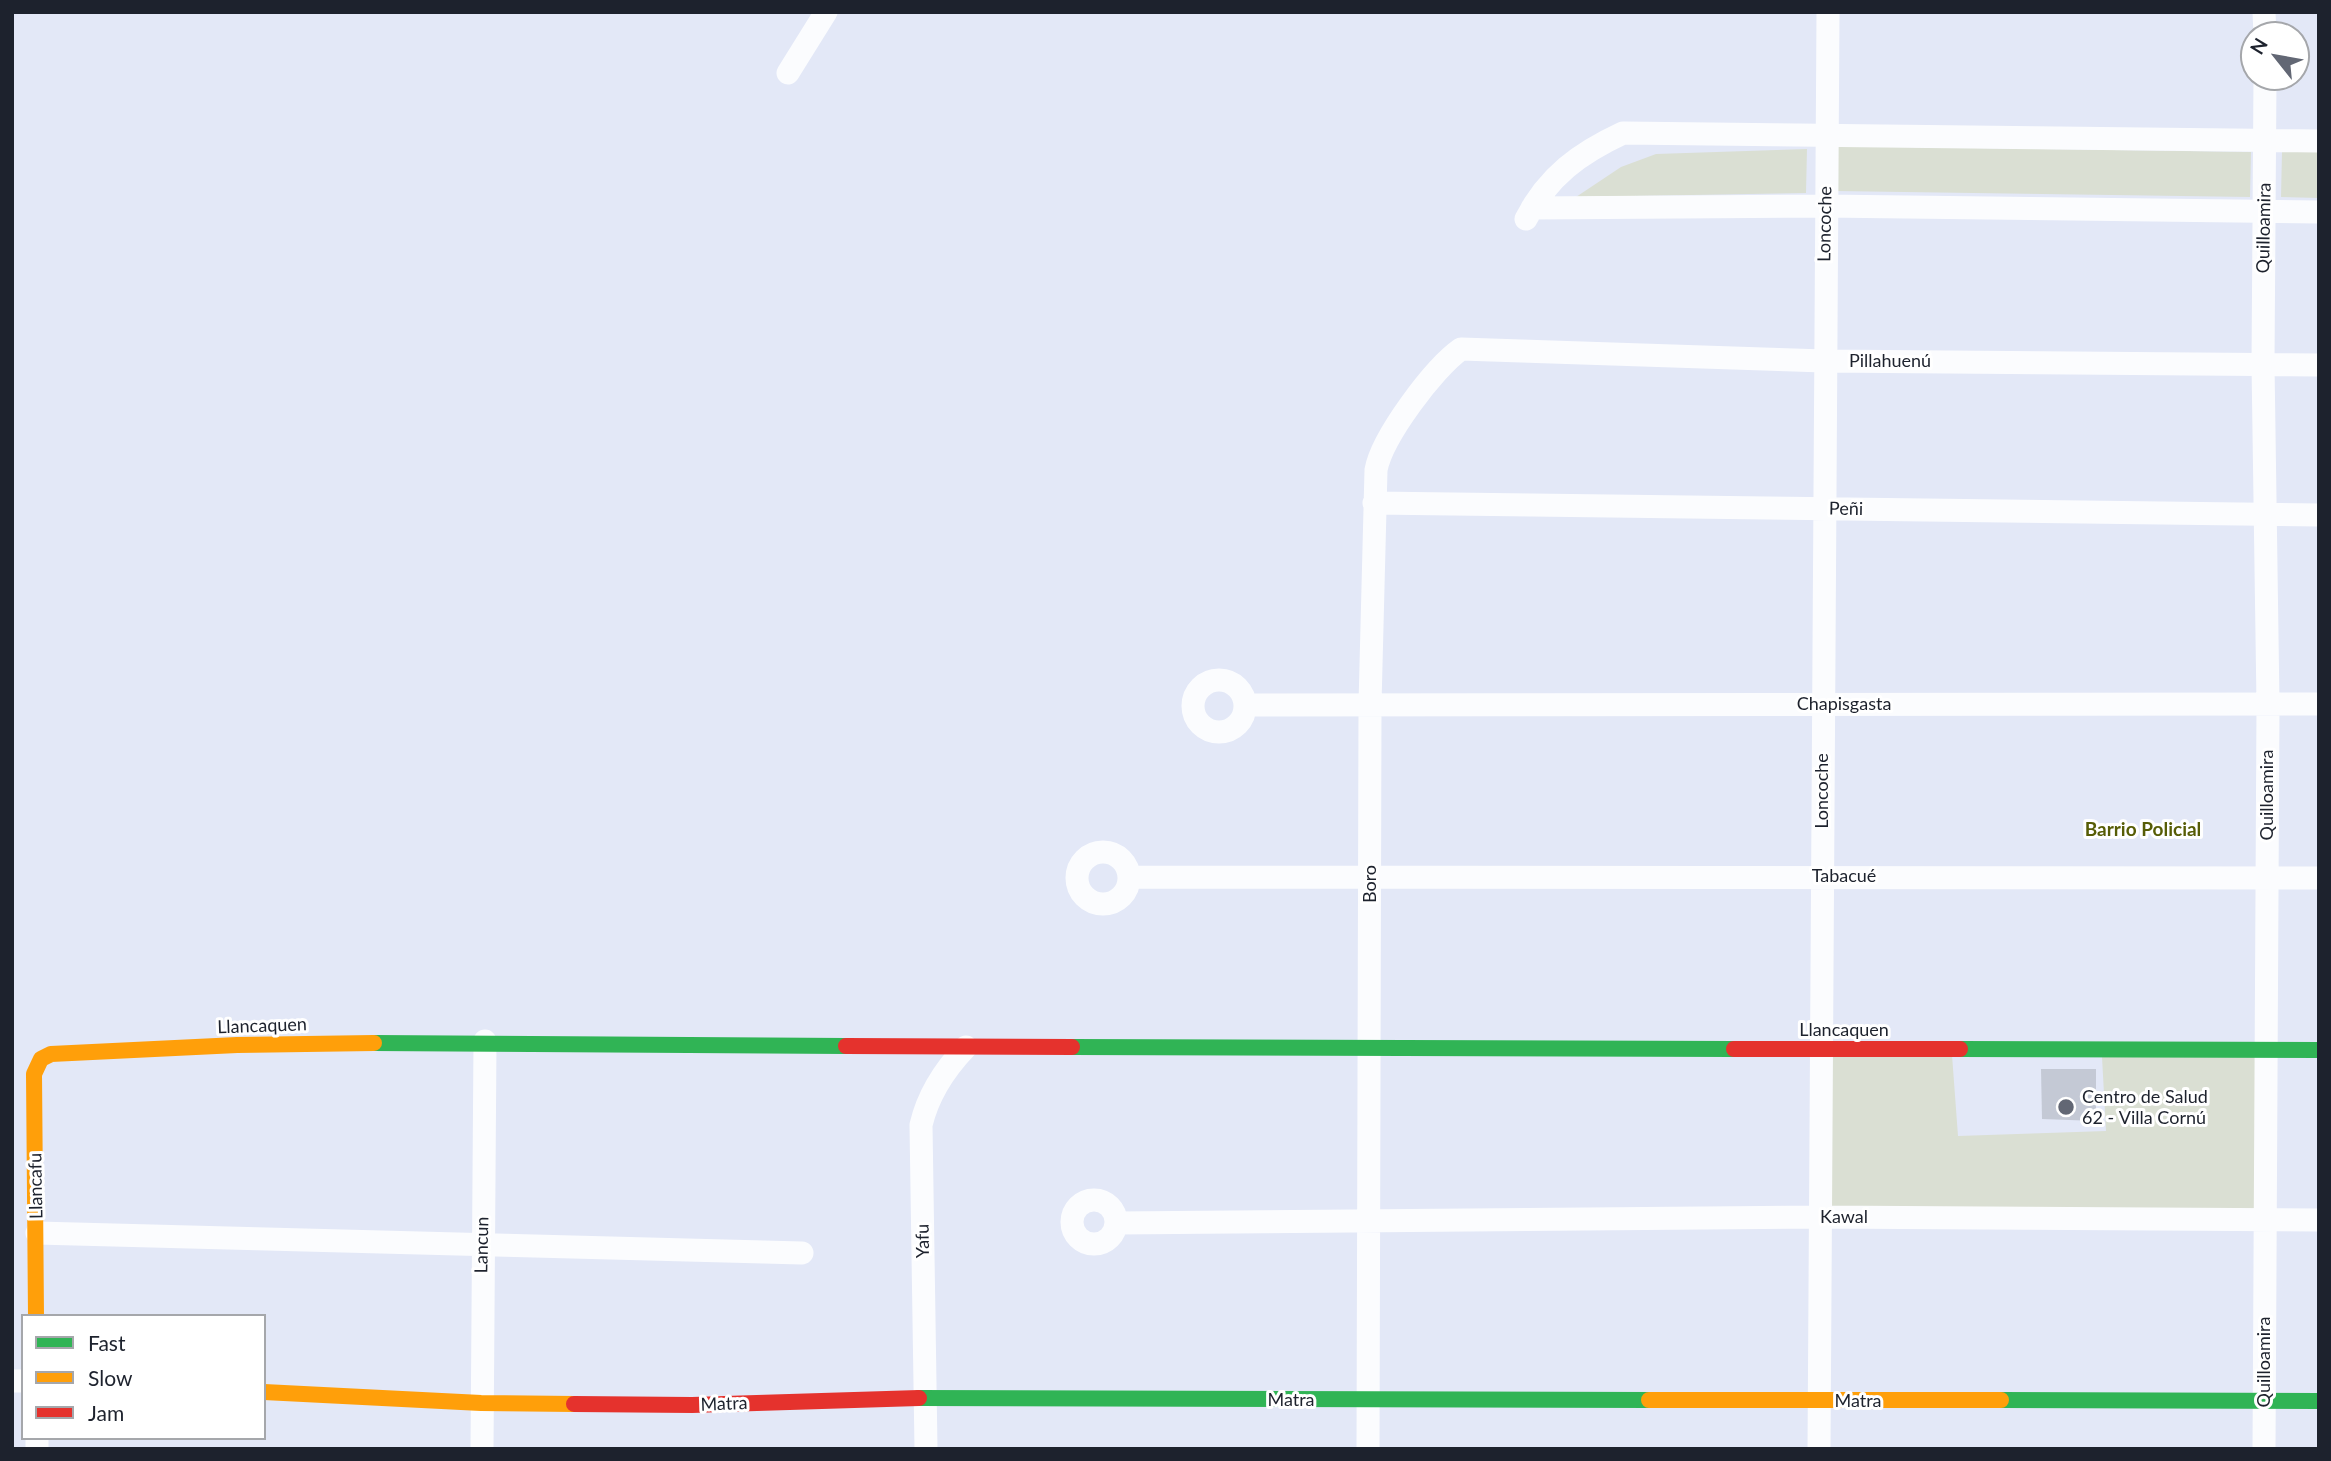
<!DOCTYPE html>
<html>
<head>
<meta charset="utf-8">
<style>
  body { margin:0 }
  #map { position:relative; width:2331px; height:1461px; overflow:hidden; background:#e3e8f7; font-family:Lato,sans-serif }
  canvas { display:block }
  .frame { position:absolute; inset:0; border:14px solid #1d222d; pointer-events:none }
  .legend { position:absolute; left:21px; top:1314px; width:245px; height:126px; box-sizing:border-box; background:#fff; border:2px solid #a5a7ab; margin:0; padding:9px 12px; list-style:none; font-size:21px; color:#1d222d }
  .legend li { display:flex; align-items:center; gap:14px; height:35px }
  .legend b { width:35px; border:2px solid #a5a7ab }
  .north { position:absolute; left:2240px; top:21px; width:70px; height:70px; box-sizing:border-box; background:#fff; border:2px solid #a5a7ab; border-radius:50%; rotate:301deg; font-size:19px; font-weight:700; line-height:28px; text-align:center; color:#1d222d }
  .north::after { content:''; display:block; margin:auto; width:24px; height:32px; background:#626774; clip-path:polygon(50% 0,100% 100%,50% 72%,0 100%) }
</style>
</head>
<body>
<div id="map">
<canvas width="2331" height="1461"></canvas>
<div class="frame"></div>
<ul class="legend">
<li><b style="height:9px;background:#30b455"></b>Fast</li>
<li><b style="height:9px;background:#ff9f0a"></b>Slow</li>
<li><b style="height:9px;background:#e5322d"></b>Jam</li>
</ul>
<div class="north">N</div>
</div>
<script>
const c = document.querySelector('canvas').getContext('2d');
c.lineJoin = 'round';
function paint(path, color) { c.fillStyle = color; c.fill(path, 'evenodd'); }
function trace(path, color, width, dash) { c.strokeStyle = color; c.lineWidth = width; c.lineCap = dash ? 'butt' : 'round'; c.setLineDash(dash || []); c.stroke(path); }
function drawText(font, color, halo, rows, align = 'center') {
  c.font = font + ' Lato,sans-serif'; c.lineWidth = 6; c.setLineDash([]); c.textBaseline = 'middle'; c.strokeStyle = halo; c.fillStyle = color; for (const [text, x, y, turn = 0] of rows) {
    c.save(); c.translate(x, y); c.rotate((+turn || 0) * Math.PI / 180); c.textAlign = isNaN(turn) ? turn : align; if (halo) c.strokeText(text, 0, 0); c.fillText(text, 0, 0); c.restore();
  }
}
paint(new Path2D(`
  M1836 146 2251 152 2250 197 1835 191Z
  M1807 149 1806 193 1576 197 1621 167 1656 154Z
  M2282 152H2319V198L2281 197Z
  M1952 1055 1958 1136 2106 1131 2102 1057 2258 1055 2257 1211H1826L1829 1057Z`), '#dadfd3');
paint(new Path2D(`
  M2041 1069H2096V1121L2042 1119Z`), '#c4c9d5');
trace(new Path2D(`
  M2264 12 2265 35
  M788 73 826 12
  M1532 208 1824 206 2319 212
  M1526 219C1548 176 1580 153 1623 133L2319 141
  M1374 503 2319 515
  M1193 706a26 26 0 1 1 52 0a26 26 0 1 1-52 0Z
  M1245 705 2319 704
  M1077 878a26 26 0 1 1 52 0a26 26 0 1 1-52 0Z
  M1129 877 2319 878
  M1072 1222a22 22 0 1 1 44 0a22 22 0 1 1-44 0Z
  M1117 1223 1820 1217 2319 1220
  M37 1233 802 1253
  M12 1381H23
  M37 1438V1449
  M482 1449 485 1041
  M926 1449 921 1125C928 1095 945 1069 966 1047
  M1368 1449 1370 704 1376 470C1382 437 1434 368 1461 349L1824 361 2319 365
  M1819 1449 1828 12
  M2264 1449 2268 704 2263 364 2265 77`), '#fbfcfe', 23);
trace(new Path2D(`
  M374 1043 846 1046
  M1072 1047 1734 1049
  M1960 1049 2319 1050
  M919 1398 1649 1400
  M2001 1400 2319 1401`), '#30b455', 16);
trace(new Path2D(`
  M36 1316 34 1074 41 1059 51 1054 237 1045 374 1043
  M264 1392 481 1403 574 1404
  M1649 1400H2001`), '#ff9f0a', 16);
trace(new Path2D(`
  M846 1046 1072 1047
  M1734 1049H1960
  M574 1404 692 1405 919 1398`), '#e5322d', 16);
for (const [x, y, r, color] of [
  [2066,1107,9,"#626774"]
]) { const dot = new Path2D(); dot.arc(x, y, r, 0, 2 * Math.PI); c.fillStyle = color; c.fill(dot); trace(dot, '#fff', 2.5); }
drawText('18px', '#1d222d', '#fff', [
  ["Loncoche",1825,224,-89],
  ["Quilloamira",2264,228,-89],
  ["Pillahuenú",1890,361],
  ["Peñi",1846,509,1],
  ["Chapisgasta",1844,704],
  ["Loncoche",1822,791,-90],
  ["Quilloamira",2267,795,-90],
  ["Tabacué",1844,876],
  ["Boro",1370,884,-90],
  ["Llancaquen",262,1026,-2],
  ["Llancaquen",1844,1030],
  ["Llancafu",36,1186,-91],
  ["Kawal",1844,1217],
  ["Yafu",923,1241,-91],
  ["Lancun",482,1245,-89],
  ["Quilloamira",2264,1362,-90],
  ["Matra",1291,1400],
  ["Matra",1858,1401],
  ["Matra",724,1404,-2]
]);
drawText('18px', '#1d222d', '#fff', [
  ["Centro de Salud",2082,1097],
  ["62 - Villa Cornú",2082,1118]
], 'left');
drawText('bold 19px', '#575d06', '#fff', [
  ["Barrio Policial",2143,830]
]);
</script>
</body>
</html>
